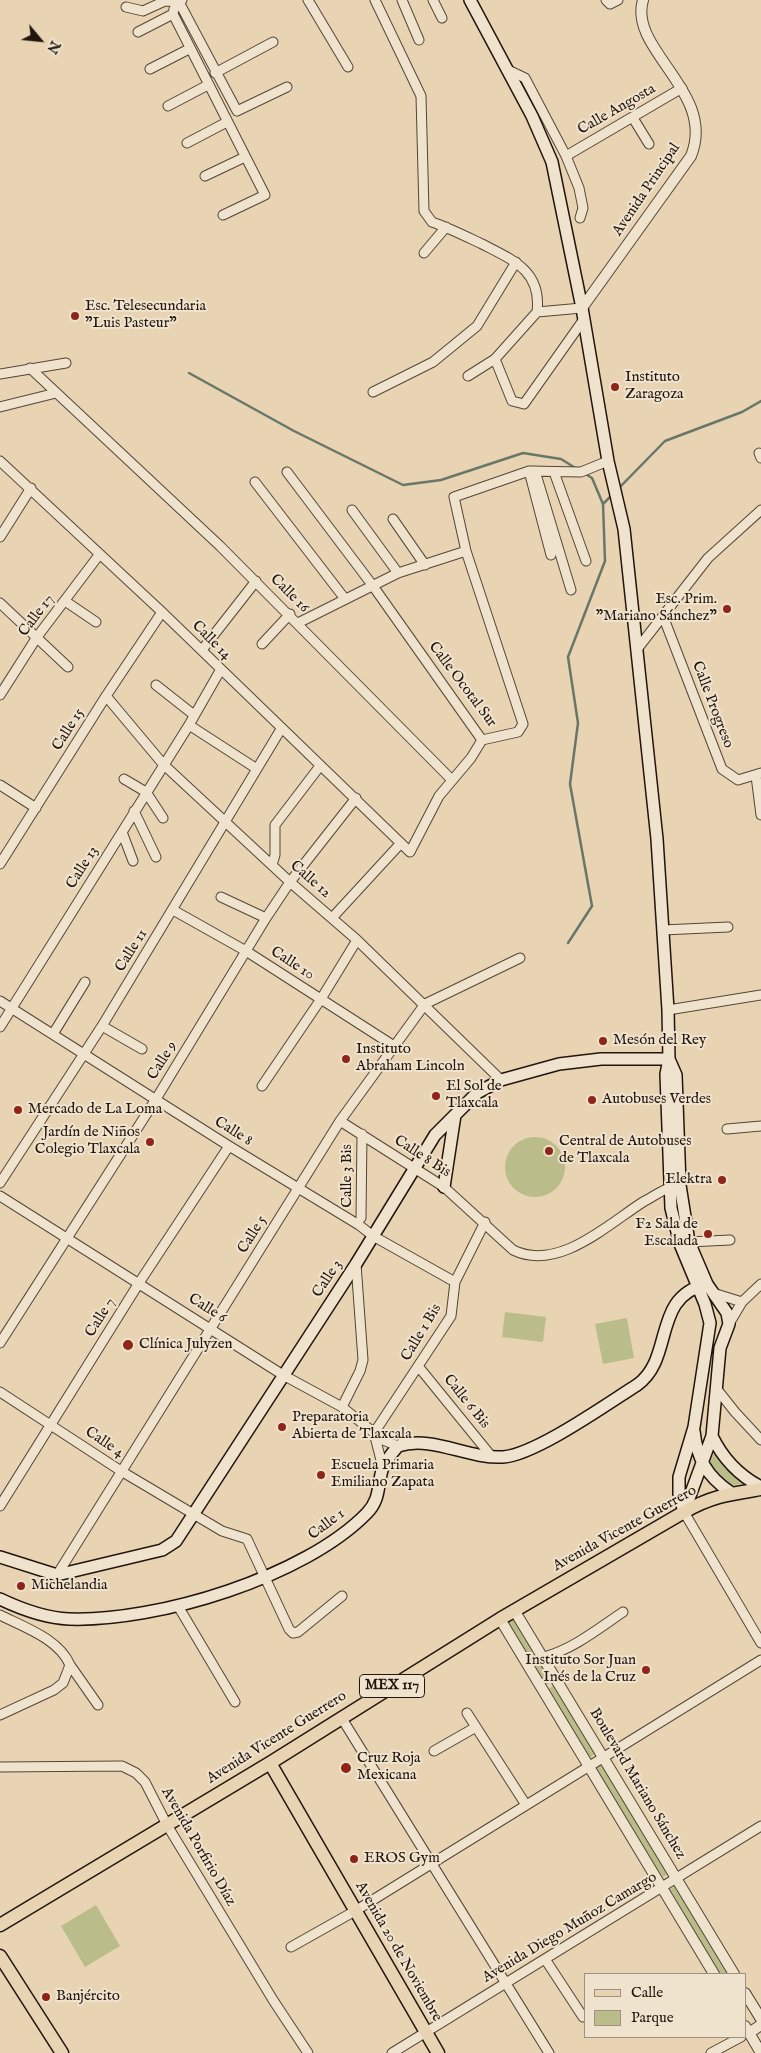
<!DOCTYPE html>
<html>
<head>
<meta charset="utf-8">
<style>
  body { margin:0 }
  #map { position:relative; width:761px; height:2053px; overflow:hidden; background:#e8d4b3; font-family:"IM FELL English",serif }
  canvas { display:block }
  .legend { position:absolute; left:584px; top:1973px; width:162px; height:65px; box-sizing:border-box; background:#f0e3ce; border:1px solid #9e9181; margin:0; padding:6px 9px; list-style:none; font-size:15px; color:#22150e }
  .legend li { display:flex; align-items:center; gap:10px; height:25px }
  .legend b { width:25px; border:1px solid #9e9181 }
  .north { position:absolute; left:15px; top:15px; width:50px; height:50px; -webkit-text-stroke:4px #f0e3ce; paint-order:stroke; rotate:118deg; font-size:14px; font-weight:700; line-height:20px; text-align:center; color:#22150e }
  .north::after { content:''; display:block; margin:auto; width:18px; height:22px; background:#22150e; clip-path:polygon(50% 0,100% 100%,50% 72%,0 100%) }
</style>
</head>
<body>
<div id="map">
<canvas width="761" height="2053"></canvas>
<ul class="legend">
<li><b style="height:6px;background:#e8d4b3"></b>Calle</li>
<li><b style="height:14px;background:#babc89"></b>Parque</li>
</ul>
<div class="north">N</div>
</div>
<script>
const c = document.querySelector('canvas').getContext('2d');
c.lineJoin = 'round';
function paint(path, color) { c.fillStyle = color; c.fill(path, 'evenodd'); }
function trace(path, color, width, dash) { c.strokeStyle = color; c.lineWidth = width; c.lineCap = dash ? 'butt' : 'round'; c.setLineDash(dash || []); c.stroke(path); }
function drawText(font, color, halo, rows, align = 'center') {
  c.font = font + ' "IM FELL English",serif'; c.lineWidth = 4; c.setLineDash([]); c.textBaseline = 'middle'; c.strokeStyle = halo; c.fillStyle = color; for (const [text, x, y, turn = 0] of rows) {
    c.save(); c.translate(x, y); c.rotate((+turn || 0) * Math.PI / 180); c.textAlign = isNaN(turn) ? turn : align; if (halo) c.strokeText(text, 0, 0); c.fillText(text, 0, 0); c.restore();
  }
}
paint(new Path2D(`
  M505 1167a30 30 0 1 1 60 0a30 30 0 1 1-60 0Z
  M505 1312 546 1317 543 1342 502 1337Z
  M627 1318 634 1358 603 1364 595 1324Z
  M714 1453 725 1468 744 1483 731 1486 708 1466Z
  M516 1618 554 1680 545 1686 507 1623Z
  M557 1683 596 1753 587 1760 547 1690Z
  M604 1762 670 1873 663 1877 593 1769Z
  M678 1885 731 1974H719L670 1889Z
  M96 1905 120 1946 85 1967 61 1926Z`), '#babc89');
trace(new Path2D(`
  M189 373 294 431 403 485 441 480 523 453 561 459 577 469
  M618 489 665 441 742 412 761 401
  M603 504 612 495
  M568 943 592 906 570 784 578 723 568 657 605 561 603 504 592 478 584 473`), '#69776a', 2.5);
const minor = new Path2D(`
  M182 0 174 9 173 14 265 195 223 215
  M308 0 348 67
  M375 0 421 96 424 211 432 222C449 228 465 236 482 244 513 260 542 271 537 312L582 308
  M402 0 419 40
  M433 0 442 18
  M606 0 610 4 618 0
  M126 7 143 11 165 1 179 2 237 111 287 87
  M138 32 173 14
  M150 69 189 49
  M506 69 525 78 566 156 579 188 583 208 580 218
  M215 73 273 42
  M168 106 208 85
  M633 118 649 144
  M187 143 227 122
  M566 156 682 88
  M205 176 245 157
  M424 253 446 227
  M495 359 512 401 524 404 584 319
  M30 368 220 546 452 780
  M0 374 66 363
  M468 376 495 359 537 312
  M373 392 433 362 477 326 516 262
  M0 407 56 393
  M759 453 761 458
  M0 461 162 612 410 852 439 796 471 758 482 740
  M529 471 551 555
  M535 471 571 590
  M287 472 373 586 482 740 518 732 523 724 466 551 454 497 529 471 581 472 608 461
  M554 472 586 561
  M255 482 345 599
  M352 510 398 573
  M393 519 425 565
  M0 537 31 488
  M65 601 96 622
  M0 603 68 667
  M663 616 722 769 738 780 761 773
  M298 623 398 573 466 551
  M262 644 290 614
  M638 648 708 558 761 510
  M202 650 256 581
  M156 685 194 715
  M0 695 37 637 99 555
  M106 696 163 764 290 882 357 940 501 1080
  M189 725 257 769
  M756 776 761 815
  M124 779 146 792 163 818
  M0 785 36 808
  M134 811 156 857
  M122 832 133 861
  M0 864 106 696 162 612
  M272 865 275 855V825L320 766
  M221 897 266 918
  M173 910 246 951 394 1046
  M332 918 401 843
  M663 930 728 927
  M0 1001 229 1146 359 1225 373 1236 455 1282
  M668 1010 761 995
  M102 1026 142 1049
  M0 1027 189 725 221 669
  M53 1034 85 982
  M262 1086 321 999 357 940
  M340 1121 444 1187 513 1250C558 1272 607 1225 643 1202 653 1197 663 1189 674 1186
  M727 1129 761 1126
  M0 1183 102 1026 281 729
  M0 1196 283 1375 342 1407 383 1440 398 1446
  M361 1218 362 1134
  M689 1242 730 1240
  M713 1293 742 1302
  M729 1324 742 1302 761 1284
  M0 1343 156 1099 266 918 290 882 356 798
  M418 1366 492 1457
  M716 1388 735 1412 761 1440
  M0 1392 121 1471 222 1531 247 1539 289 1629 293 1633 298 1632 342 1596
  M342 1407 360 1371 363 1360 356 1264
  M383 1468 374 1433 451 1316 455 1282 485 1222
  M0 1506 139 1283 229 1146
  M684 1512 761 1643
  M57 1575 340 1121 425 1004 520 958
  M178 1606 235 1702
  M0 1615C24 1627 59 1639 70 1665L63 1683 54 1690 0 1715
  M544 1657C573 1649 598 1629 623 1612
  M70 1665 98 1705
  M467 1713 526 1805
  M341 1717 549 2053
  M434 1751 476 1727
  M0 1767 122 1766 136 1773 145 1782 167 1825 273 2000 308 2053
  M291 1947 355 1911 761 1660
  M545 1959 583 2017
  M392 2053 761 1826
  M711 2053 741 2037`);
const tertiary = new Path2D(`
  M582 308 691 156C717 92 628 50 643 0
  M514 1610 734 1974
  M500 1619 714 1974
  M745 1993 761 2019
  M745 2026 761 2053
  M749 2033 761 2025`);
const secondary = new Path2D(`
  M470 0 532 116 552 162 582 308 608 461 624 529 657 839 668 1010 669 1059 666 1074 671 1208 680 1244 705 1304 710 1323 694 1427 679 1477V1494L684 1512
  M669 1059 676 1075 680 1185 689 1242 707 1284 727 1313 729 1324 720 1348 712 1436 684 1512
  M444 1187 455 1115
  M694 1431C697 1459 707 1476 730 1492
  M712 1436C723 1459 738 1475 761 1487
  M0 1557 57 1575 162 1550 176 1541 356 1264 435 1135 477 1093 501 1080 559 1064 601 1059H669
  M0 1599C21 1609 45 1618 69 1619 157 1622 305 1577 367 1513 381 1499 377 1484 383 1467 386 1460 393 1452 398 1446 433 1435 467 1459 503 1457 535 1455 607 1404 637 1385 675 1358 651 1297 707 1284`);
const primary = new Path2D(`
  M270 1763 438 2053
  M0 1925 270 1763 500 1619 684 1512C712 1496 730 1494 761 1489
  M0 1956 62 2053`);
trace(minor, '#544537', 11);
trace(tertiary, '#544537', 12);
trace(secondary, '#22150e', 14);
trace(primary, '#22150e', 15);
trace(minor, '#f0e3ce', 9);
trace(tertiary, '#f0e3ce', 10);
trace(secondary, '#f0e3ce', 11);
trace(primary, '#e8d4b3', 12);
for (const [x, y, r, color] of [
  [75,316,5,"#8f2418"],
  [615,387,5,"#8f2418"],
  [727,609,5,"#8f2418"],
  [603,1041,5,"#8f2418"],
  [346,1059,5,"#8f2418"],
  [436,1096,5,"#8f2418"],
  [592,1100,5,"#8f2418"],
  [18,1110,5,"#8f2418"],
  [150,1142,5,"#8f2418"],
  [549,1151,5,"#8f2418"],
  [722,1180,5,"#8f2418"],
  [708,1234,5,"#8f2418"],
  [128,1345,6,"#8f2418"],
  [282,1427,5,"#8f2418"],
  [321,1475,5,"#8f2418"],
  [21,1586,5,"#8f2418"],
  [646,1670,5,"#8f2418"],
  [346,1768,6,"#8f2418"],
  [354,1859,5,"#8f2418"],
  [46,1997,5,"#8f2418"]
]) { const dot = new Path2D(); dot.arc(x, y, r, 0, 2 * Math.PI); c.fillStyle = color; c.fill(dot); trace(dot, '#f0e3ce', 2); }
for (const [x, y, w] of [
  [392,1686,65]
]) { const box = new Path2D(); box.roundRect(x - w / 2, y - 11.5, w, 23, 4); c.fillStyle = '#f0e3ce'; c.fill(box); trace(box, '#22150e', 1); }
drawText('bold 14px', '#22150e', null, [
  ["MEX 117",392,1686]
]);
drawText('15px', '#22150e', '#f0e3ce', [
  ["Calle Angosta",617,110,-30],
  ["Avenida Principal",647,190,-56],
  ["Calle 16",289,594,45],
  ["Calle 17",37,616,-53],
  ["Calle 14",211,641,45],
  ["Calle Ocotal Sur",462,685,53],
  ["Calle Progreso",712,705,69],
  ["Calle 15",69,730,-58],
  ["Calle 13",83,868,-58],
  ["Calle 12",310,880,41],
  ["Calle 11",132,951,-58],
  ["Calle 10",292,964,33],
  ["Calle 9",163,1061,-58],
  ["Calle 8",233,1132,32],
  ["Calle 8 Bis",422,1157,33],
  ["Calle 3 Bis",348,1176,-90],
  ["Calle 5",253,1235,-58],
  ["Calle 3",328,1279,-57],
  ["Calle 6",207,1309,32],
  ["Calle 7",101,1318,-58],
  ["Calle 1 Bis",422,1333,-59],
  ["Calle 6 Bis",466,1402,51],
  ["Calle 4",104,1443,34],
  ["Calle 1",327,1525,-37],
  ["Avenida Vicente Guerrero",625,1529,-29],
  ["Avenida Vicente Guerrero",277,1738,-32],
  ["Boulevard Mariano Sánchez",637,1784,59],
  ["Avenida Porfirio Díaz",198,1847,60],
  ["Avenida Diego Muñoz Camargo",570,1928,-31],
  ["Avenida 20 de Noviembre",398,1952,60]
]);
drawText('15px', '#22150e', '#f0e3ce', [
  ["Esc. Telesecundaria",85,307],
  ["\"Luis Pasteur\"",85,324],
  ["Instituto",625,378],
  ["Zaragoza",625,395],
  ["Esc. Prim.",717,600,"right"],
  ["\"Mariano Sánchez\"",717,617,"right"],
  ["Mesón del Rey",613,1041],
  ["Instituto",356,1050],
  ["Abraham Lincoln",356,1067],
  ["El Sol de",446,1087],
  ["Tlaxcala",446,1104],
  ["Autobuses Verdes",602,1100],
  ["Mercado de La Loma",28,1110],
  ["Jardín de Niños",140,1133,"right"],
  ["Colegio Tlaxcala",140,1150,"right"],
  ["Central de Autobuses",559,1142],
  ["de Tlaxcala",559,1159],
  ["Elektra",712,1180,"right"],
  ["F2 Sala de",698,1225,"right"],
  ["Escalada",698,1242,"right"],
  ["Clínica Julyzen",139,1345],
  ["Preparatoria",292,1418],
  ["Abierta de Tlaxcala",292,1435],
  ["Escuela Primaria",331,1466],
  ["Emiliano Zapata",331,1483],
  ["Michelandia",31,1586],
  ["Instituto Sor Juan",636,1661,"right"],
  ["Inés de la Cruz",636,1678,"right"],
  ["Cruz Roja",357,1759],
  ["Mexicana",357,1776],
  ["EROS Gym",364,1859],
  ["Banjército",56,1997]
], 'left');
</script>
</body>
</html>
